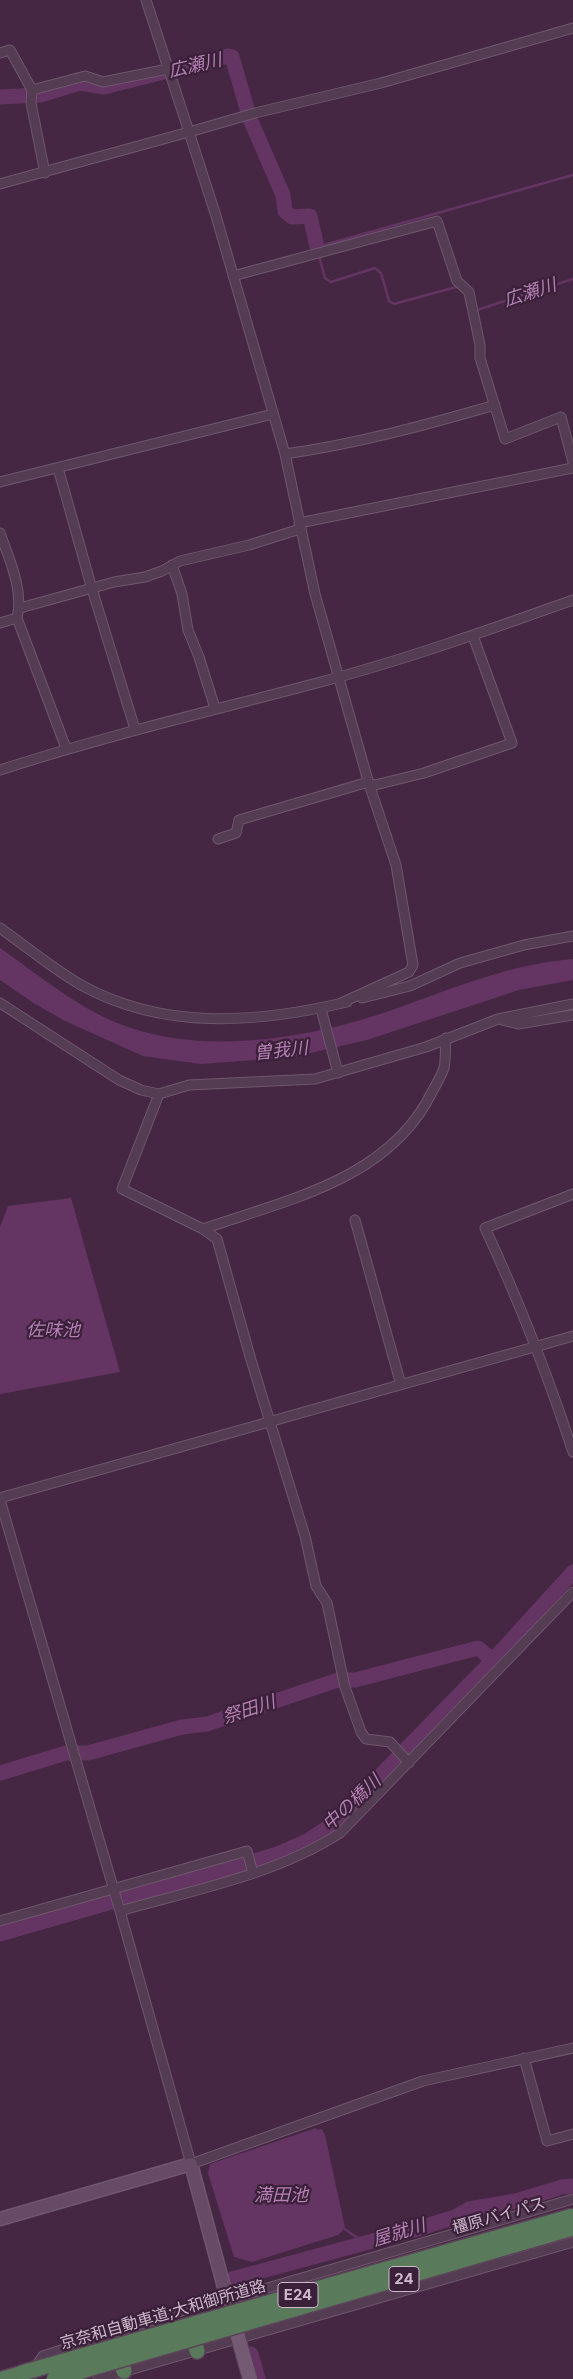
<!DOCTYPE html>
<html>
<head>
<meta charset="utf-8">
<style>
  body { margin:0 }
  canvas { display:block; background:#452744 }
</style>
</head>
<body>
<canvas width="573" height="2379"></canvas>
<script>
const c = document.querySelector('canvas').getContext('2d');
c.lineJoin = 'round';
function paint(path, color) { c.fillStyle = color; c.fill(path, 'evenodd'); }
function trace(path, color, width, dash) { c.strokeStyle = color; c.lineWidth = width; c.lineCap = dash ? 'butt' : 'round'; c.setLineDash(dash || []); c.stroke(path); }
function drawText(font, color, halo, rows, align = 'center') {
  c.font = font + ' Inter,"Noto Sans JP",sans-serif'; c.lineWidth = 4.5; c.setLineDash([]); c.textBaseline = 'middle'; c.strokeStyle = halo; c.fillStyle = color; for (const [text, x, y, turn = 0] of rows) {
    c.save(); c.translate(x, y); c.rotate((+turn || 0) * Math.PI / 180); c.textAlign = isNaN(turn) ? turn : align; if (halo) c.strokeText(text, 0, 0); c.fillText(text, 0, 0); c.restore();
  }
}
paint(new Path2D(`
  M0 948C40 976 81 1011 128 1027 210 1056 316 1037 395 1009 454 988 510 964 573 959V980L519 990 367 1040 293 1057 201 1064 143 1056 65 1021 32 1002 0 980Z
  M71 1198 120 1372 0 1394V1227L8 1206Z
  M316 2128 317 2130 322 2129 325 2135 345 2228 338 2235 252 2262 234 2257 208 2173 210 2164Z`), '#643462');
trace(new Path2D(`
  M318 251 317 247 573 175
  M319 256 325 278 331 282 375 268 381 273 389 301 394 304 456 287 459 288
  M464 291 468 309 477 310 573 279
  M343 2228 365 2243`), '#643462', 2.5);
trace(new Path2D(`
  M0 97 40 95 80 83 104 87 228 56 232 57 250 119 283 195 285 211 292 217 310 216 317 247
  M0 1773 66 1753H88L182 1727 207 1724 338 1680H355L478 1648 493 1660
  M0 1934 275 1855 309 1840 333 1824 493 1660 573 1572
  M233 2285 232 2279 417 2229 455 2217 469 2209 516 2201 562 2187 573 2186
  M251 2354 258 2379`), '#643462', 15);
const street = new Path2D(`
  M0 53 10 50 32 90 31 103 45 173
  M32 90 85 76 103 82 168 69
  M0 184 189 132 146 0
  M233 276 437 221 457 281 469 292 480 345V358L505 439 561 417 573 462
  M285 454C356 444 426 425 495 405
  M58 468 92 589 135 729
  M0 482 273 414
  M299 523 573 468
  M0 533C9 559 24 590 17 618L66 748
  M172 565 182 594 188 630 199 657 215 708
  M20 608 114 582 145 577 162 571 180 561 249 545 300 529
  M0 623 17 618
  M0 770C105 736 211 711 317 683 404 660 489 630 573 600
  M218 839 236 833 239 820 365 783 375 785 424 773 512 743 473 636
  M0 928C27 947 53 969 81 985 164 1031 258 1023 347 1002
  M362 998 410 986 460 963 524 945 573 936
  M0 1003 119 1080 141 1090 159 1094 189 1085 315 1079 426 1047 498 1019 573 1004
  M341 1003 409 972 413 965 396 865 369 784 315 594 285 454 216 216 189 132 255 113 381 83 573 28
  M321 1009 338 1073
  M502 1020 518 1024 573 1015
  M159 1094 122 1189 203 1229 217 1239 251 1360 305 1536 316 1586 327 1603 345 1687 361 1732 366 1739 390 1742 409 1763
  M573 1194 485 1228C519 1301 548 1376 573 1452
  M355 1220 401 1385
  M203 1229C287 1200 390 1179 432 1092 436 1085 441 1076 444 1068 446 1059 445 1047 446 1038
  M0 1498 573 1336
  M0 1500 120 1911 191 2164 423 2081 573 2048
  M120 1911C193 1890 275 1875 340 1833L573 1592
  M0 1921 247 1851 253 1873
  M524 2058 547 2141 573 2134
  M34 2369 43 2356 221 2298H233L573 2199
  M98 2379 573 2242`);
const secondary = new Path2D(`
  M0 2219 191 2164 231 2313`);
const primary = new Path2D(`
  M232 2316 250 2379`);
const highway = new Path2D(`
  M194 2340 197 2351
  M121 2361 124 2371
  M3 2379 34 2370`);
trace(street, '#6f576d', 11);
trace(secondary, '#6f576d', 15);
trace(primary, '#5b4259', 16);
trace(highway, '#5c435a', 18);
trace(street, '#543c53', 9);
trace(secondary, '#674a65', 12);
trace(primary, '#745a73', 14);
trace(highway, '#597a5b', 15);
const highwayBridge = new Path2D(`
  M22 2373 573 2216
  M54 2379 573 2228`);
trace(highwayBridge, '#5c435a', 18, []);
trace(highwayBridge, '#597a5b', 15);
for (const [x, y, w] of [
  [404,2279,30],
  [298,2295,40]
]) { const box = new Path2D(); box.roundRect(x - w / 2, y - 12.5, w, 25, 4); c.fillStyle = '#3a2039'; c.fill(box); trace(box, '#ceb9cc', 1); }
drawText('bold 15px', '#ceb9cc', null, [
  ["24",404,2279],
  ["E24",298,2295]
]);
drawText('16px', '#ceb9cc', '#3a2039', [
  ["橿原バイパス",499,2216,-16],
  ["京奈和自動車道;大和御所道路",163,2315,-16]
]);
drawText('italic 18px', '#b580b3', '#3a2039', [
  ["広瀬川",195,66,-13],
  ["広瀬川",530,293,-18],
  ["曽我川",281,1051,-6],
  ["佐味池",53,1331],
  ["祭田川",249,1710,-18],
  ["中の橋川",352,1803,-43],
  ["満田池",281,2196],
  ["屋就川",399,2233,-17]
]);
</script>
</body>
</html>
